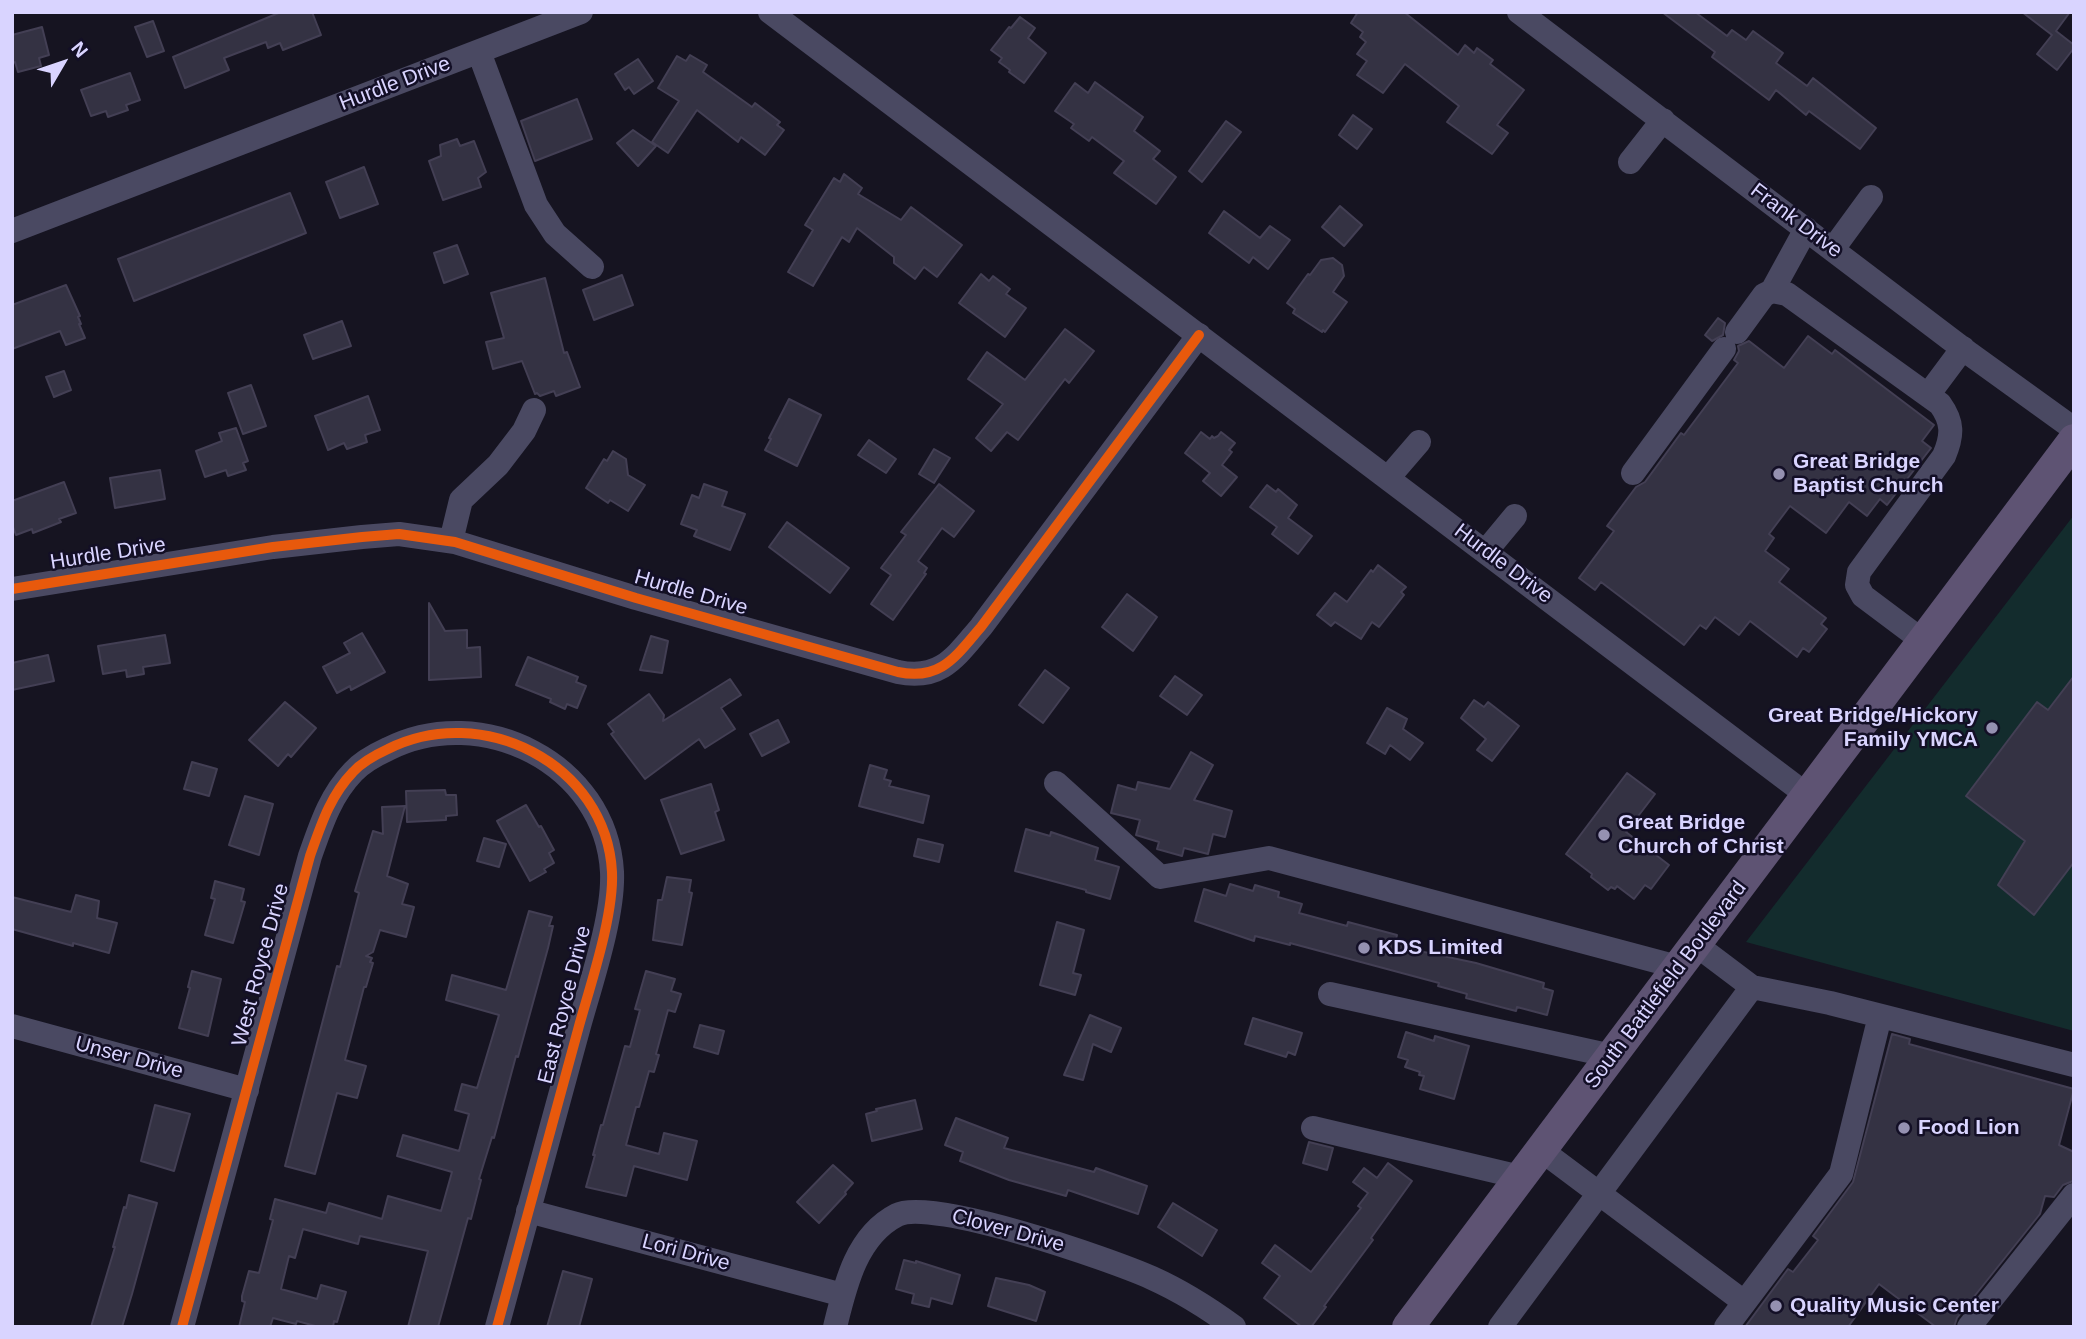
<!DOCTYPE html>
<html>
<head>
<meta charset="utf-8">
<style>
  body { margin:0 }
  #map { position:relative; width:2086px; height:1339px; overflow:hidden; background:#161421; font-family:Arial,sans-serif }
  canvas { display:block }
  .frame { position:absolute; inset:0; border:14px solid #d9d4ff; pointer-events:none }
  .north { position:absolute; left:28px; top:28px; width:70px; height:70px; -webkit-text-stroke:5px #130f26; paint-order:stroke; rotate:51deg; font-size:19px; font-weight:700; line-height:28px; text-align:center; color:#d9d4ff }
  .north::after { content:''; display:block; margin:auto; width:24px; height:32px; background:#d9d4ff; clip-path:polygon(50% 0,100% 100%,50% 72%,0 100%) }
</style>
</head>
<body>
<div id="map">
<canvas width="2086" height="1339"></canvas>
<div class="frame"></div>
<div class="north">N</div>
</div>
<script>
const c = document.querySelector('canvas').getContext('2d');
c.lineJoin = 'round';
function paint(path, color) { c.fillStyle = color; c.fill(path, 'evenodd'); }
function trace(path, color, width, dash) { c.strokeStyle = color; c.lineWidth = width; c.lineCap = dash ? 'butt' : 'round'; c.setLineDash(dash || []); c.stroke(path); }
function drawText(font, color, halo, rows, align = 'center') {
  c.font = font + ' Arial,sans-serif'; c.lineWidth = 5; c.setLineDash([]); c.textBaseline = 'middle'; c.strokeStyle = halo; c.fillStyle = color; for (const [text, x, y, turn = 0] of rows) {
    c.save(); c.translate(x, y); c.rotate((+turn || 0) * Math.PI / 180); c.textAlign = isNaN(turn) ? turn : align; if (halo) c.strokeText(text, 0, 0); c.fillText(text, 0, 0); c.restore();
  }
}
paint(new Path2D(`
  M2074 515V1031L1746 942Z`), '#132c2d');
const building = new Path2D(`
  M281 12H312L321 35 283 50 280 43 268 48 266 42 224 58 229 70 185 88 173 57Z
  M1358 12H1404L1458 55 1465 45 1474 53 1477 48 1493 60 1490 64 1524 90 1497 125 1508 133 1492 154 1447 122 1459 106 1405 64 1383 93 1357 75 1367 61 1357 54 1366 42 1360 37 1363 32 1351 23Z
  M1662 12H1695L1727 36 1732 30 1746 40 1753 31 1783 53 1776 63 1807 86 1813 78 1876 128 1860 149 1809 111 1806 115 1776 90 1769 100 1712 57 1715 52Z
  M2022 12H2070L2056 31 2074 45V48L2057 70 2037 54 2052 35Z
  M1020 17 1035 28 1028 38 1046 53 1024 83 1009 72 1010 70 999 62 1002 58 991 50 1009 27 1011 28Z
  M153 21 164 51 147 57 135 27Z
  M42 27 49 55 39 58 41 66 18 72 15 62 12 63V35Z
  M690 55 707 65 703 72 752 107 755 103 780 122 777 125 784 130 765 155 741 137 738 142 697 110 668 153 652 142 679 101 658 88 677 56 686 61Z
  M638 59 653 81 634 94 629 87 625 90 615 74Z
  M130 73 140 100 126 105 128 110 108 117 106 111 91 116 81 90Z
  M1095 82 1143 117 1134 131 1160 151 1153 159 1176 177 1156 204 1114 173 1124 161 1092 137 1089 141 1071 128 1074 124 1055 111 1075 83 1088 93Z
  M577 99 592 139 535 161 521 121Z
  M1353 115 1372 129 1357 149 1339 135Z
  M1226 121 1241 132 1202 182 1189 171Z
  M633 130 656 146 638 166 617 143Z
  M457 139 460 146 474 141 486 172 478 178 481 187 443 200 429 161 441 156 440 145Z
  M364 167 378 204 340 218 326 182Z
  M844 174 862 188 858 194 901 220 911 207 962 245 937 277 924 267 915 279 894 263V257L857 228 849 242 842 237 813 286 788 272 813 230 805 225 834 178 840 182Z
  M290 193 306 233 134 301 118 259Z
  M1340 206 1362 225 1344 246 1322 227Z
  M1224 211 1260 238 1270 226 1290 240 1268 269 1253 257 1249 263 1209 233Z
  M457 245 468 274 444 283 434 253Z
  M1333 258 1342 265 1344 276 1333 292 1347 302 1325 332 1323 330 1322 332 1293 313 1295 309 1287 303 1308 274 1310 275 1321 260Z
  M981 274 989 281 993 276 1010 289 1006 294 1026 308 1005 337 959 303Z
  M622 275 633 305 594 320 583 290Z
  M545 278 564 353 567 352 580 387 556 396 554 391 540 396 537 393 535 394 522 361 493 369 486 342 504 338 491 293Z
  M66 285 80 316 78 317 81 324H79L85 338 66 345 60 331 12 349V305Z
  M1718 318 1725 323 1723 335 1712 341 1705 335Z
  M342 321 351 346 313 359 304 335Z
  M1065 329 1094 351 1069 383 1065 379 1018 440 1007 432 991 451 976 438 1003 404 968 379 987 352 1025 380Z
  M1808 336 1832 354 1835 350 1934 425 1922 441 1931 448 1887 505 1880 499 1867 516 1849 502 1826 533 1790 506 1769 534 1774 538 1765 551 1789 569 1779 582 1826 618 1821 624 1827 629 1809 652 1803 648 1797 657 1750 621 1739 635 1715 617 1706 629 1700 625 1684 645 1601 582 1595 590 1579 578 1614 531 1607 526 1636 487 1645 482 1681 433 1684 435 1738 363 1734 360 1739 351 1738 346 1749 341 1784 368Z
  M64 371 71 390 54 397 46 377Z
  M251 385 266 426 243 434 228 393Z
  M368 396 380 430 365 435 367 442 347 449 344 443 328 450 315 416Z
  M789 399 821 415 797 466 765 450 771 439 769 438Z
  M236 428 248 461 243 463 246 470 228 476 226 470 205 477 196 451 222 441 219 433Z
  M1201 432 1210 439 1212 436 1214 438 1218 436 1221 432 1235 443 1229 450 1232 452 1222 465 1237 477 1221 496 1203 481 1210 473 1185 453Z
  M869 440 896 459 886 473 858 455Z
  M934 449 950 458 934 483 919 474Z
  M613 451 626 459 628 475 645 485 628 511 610 500 608 503 586 488 604 459 607 461Z
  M160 470 165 499 115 508 110 478Z
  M64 482 76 513 59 519 61 522 33 533 32 529 16 535 12 524V501Z
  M704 484 727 492 722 506 745 514 730 550 694 536 697 530 681 524 692 495 699 498Z
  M939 484 974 511 954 537 942 528 918 561 927 568 924 573 926 574 893 620 871 604 891 575 881 568 906 535 901 532Z
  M1267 485 1276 492 1278 489 1297 505 1288 518 1312 536 1298 554 1272 534 1277 527 1250 507Z
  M787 522 849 568 830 593 769 547Z
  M1378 565 1406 587 1401 592 1404 595 1379 627 1372 622 1361 639 1335 622 1331 626 1317 615 1335 593 1347 602 1371 570 1373 572Z
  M1127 594 1157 617 1133 651 1102 627Z
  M429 603 445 631 467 630V648L480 647 481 677 429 680Z
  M362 633 385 672 351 690 350 686 337 693 323 667 350 653 344 643Z
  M165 635 170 663 143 667 144 674 127 677 126 670 103 674 98 646Z
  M651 636 668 641 662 673 640 670Z
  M48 655 54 681 12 690V663Z
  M528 657 578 677 576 682 586 686 577 708 567 704 565 709 550 702 551 699 516 685Z
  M1045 670 1069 688 1043 723 1019 705Z
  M1175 676 1202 695 1187 715 1160 696Z
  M2074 676V862L2034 915 1998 885 2025 841 1966 796 2037 702 2048 710Z
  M730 679 741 695 721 708 735 729 705 748 699 739 645 779 611 734 614 732 608 724 649 694 664 715 663 721Z
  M1474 700 1484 707 1488 702 1519 726 1492 761 1477 750 1486 739 1461 718Z
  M285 702 316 728 291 757 288 754 278 766 249 740Z
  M1387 708 1407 719 1403 729 1423 743 1410 760 1390 745 1385 754 1367 743Z
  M778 720 789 742 762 756 750 734Z
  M1191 752 1213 765 1194 800 1232 811 1225 837 1213 834 1208 854 1184 848 1182 856 1157 849 1159 842 1136 835 1140 820 1111 813 1118 785 1136 790 1138 782 1170 789Z
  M192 762 217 769 209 796 184 789Z
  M870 765 887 770 884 779 891 781 889 786 929 796 923 823 859 806Z
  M1627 773 1655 794 1626 832 1669 865 1651 889 1645 885 1634 899 1617 886 1615 889 1611 887 1608 890 1591 877 1592 874 1566 854Z
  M711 784 719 810 715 812 724 840 681 854 661 800Z
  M445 790 446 795H456L457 815 446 816V820L407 822 406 791Z
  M245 796 273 804 259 855 229 845Z
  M526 805 539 827 541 826 554 850 549 853 554 863 544 869 546 872 530 881 497 821Z
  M405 806 387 876 408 884 402 904 414 907 406 937 380 930 373 952 366 956 372 958 370 962 373 963 366 987H364L345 1060 366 1066 357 1098 337 1093 315 1174 285 1166 337 966 340 967 359 893 355 891 373 831 383 834 382 807Z
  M1026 829 1050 836 1051 832 1098 848 1095 860 1119 867 1110 899 1086 892V890L1015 871Z
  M484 838 506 844 499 867 477 861Z
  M918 839 943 845 939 862 914 856Z
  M667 877 691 880 689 892 692 893 682 945 653 940 658 900H662Z
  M215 881 244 889 241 901 245 902 233 943 205 935 215 899 211 898Z
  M1230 884 1253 891 1255 885 1279 892 1278 897 1302 904 1299 913 1347 926 1348 922 1397 935 1396 939 1419 945 1418 949 1424 952 1476 963 1544 983 1543 988 1553 991 1547 1015 1517 1007 1516 1011 1466 998 1467 994 1438 986 1439 983 1290 943V945L1255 936 1254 941 1195 921 1204 889 1226 896Z
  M76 895 99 901 97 918 117 923 109 953 73 943V946L12 929V897L71 912Z
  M529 911 552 917 549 926H553L548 948 518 1057 516 1056 494 1138 492 1137 479 1179 481 1180 471 1219 468 1218 438 1327H408L428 1251 360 1236 358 1244 303 1229 295 1258 289 1256 281 1289 317 1299 321 1285 346 1292 337 1322 334 1321 333 1327H319L297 1321 296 1324 273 1318 270 1327H239L245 1302 242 1301V1296L249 1271 259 1273 273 1220 270 1219 275 1199 326 1213 329 1203 382 1219 388 1196 441 1211 452 1172 397 1156 403 1135 459 1151 469 1114 455 1110 462 1084 477 1088 499 1015 446 1000 452 975 506 990Z
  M1057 922 1084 930 1073 973 1081 975 1075 995 1040 985Z
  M192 971 221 979 208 1036 179 1028 190 988 188 987Z
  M646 971 675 979 671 991 681 994 675 1012 668 1010 656 1054 659 1055 654 1072 649 1071 639 1107H636L626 1145 659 1154 664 1133 697 1141 687 1180 634 1166 626 1196 586 1187 595 1155H593L601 1125H603L625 1046 630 1047 640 1010 635 1009Z
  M1090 1015 1121 1028 1111 1052 1093 1044 1083 1080 1064 1075Z
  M1253 1018 1302 1033 1295 1055 1288 1052 1286 1057 1245 1044Z
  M700 1025 724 1031 718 1054 694 1047Z
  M1406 1032 1434 1041 1435 1036 1469 1046 1454 1099 1420 1089 1424 1076 1419 1075 1420 1072 1405 1067 1408 1060 1398 1057Z
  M1892 1034 1910 1039 1909 1044 2074 1089 2059 1145 2074 1152 2073 1181 2063 1185 2054 1197 2045 1196 2040 1214 1957 1318 1954 1327H1936L1879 1284 1848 1327H1745L1788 1269 1793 1272 1818 1240 1813 1236 1853 1182Z
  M915 1100 922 1129 872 1141 866 1114 877 1111 876 1109Z
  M155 1105 190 1114 174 1171 141 1161Z
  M956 1118 1008 1138 1004 1148 1094 1172 1096 1168 1147 1186 1138 1214 1068 1190 1066 1196 1009 1180 960 1161 963 1152 945 1145Z
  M1309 1142 1333 1148 1327 1170 1303 1163Z
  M1388 1163 1412 1181 1371 1238 1373 1240 1324 1306 1326 1307 1311 1327H1302L1264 1298 1280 1276 1262 1263 1275 1245 1311 1272 1361 1208 1358 1206 1368 1193 1353 1182 1364 1168 1377 1178Z
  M833 1165 853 1183 845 1192 846 1194 819 1223 797 1202Z
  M129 1195 157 1203 132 1294 122 1327H91L115 1247H113L124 1207 126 1208Z
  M1173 1203 1217 1230 1202 1256 1158 1227Z
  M904 1260 916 1263V1261L960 1275 952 1304 931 1298 929 1307 912 1303 914 1294 896 1289Z
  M563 1271 592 1279 579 1327H547Z
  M996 1278 1029 1285 1045 1292 1036 1321 988 1306Z`);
paint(building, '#343243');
trace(building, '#433f54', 2);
trace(new Path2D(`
  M770 12 1807 795
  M1519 12 1970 354 2074 429
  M479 52 536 205 555 234 592 267
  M1630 162 1663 120
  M12 231 581 12
  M1833 249 1871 197
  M1772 291 1806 229
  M1737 332 1764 295 1772 291 1787 294 1940 404C1953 422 1953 435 1944 456L1859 572 1857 585 1863 596 1923 641
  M1928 395 1963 348
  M1633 473 1724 349
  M1388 478 1419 442
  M451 541 461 500 498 465 524 431 534 410
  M1486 551 1515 516
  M12 589 273 547 362 537 399 534 455 542 636 598 898 672C941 681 956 656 981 627L1199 335
  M1056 783 1160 877 1269 858 1678 967
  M1695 944 1752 987 1830 1003 2074 1065
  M1330 994 1612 1056
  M12 1026 247 1090
  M1313 1128 1520 1177
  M1541 1150 1744 1302
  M528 1211 843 1295
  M182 1327 310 856C321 825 330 796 353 772 362 762 375 755 388 749 481 702 606 763 612 872 614 915 591 983 579 1026 552 1126 524 1226 497 1327
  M835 1327C845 1286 856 1236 897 1215 931 1197 1112 1260 1152 1278 1181 1291 1208 1308 1234 1327
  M1500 1327 1752 987
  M1726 1327 1841 1174 1880 1016
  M1969 1327 2074 1195`), '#4a4962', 24);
trace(new Path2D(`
  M1408 1327 2074 440`), '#5e5373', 32);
trace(new Path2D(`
  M12 589 273 547 362 537 399 534 455 542 636 598 898 672C941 681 956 656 981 627L1199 335
  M182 1327 310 856C321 825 330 796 353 772 362 762 375 755 388 749 481 702 606 763 612 872 614 915 591 983 579 1026 552 1126 524 1226 497 1327`), '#e8590c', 10);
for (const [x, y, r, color] of [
  [1779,474,7,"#9591b1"],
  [1992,728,7,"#9591b1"],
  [1604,835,7,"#9591b1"],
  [1364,948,7,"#9591b1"],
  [1904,1128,7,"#9591b1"],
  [1776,1306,7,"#9591b1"]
]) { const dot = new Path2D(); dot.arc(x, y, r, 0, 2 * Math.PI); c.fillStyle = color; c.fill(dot); trace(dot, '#130f26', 2.5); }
drawText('21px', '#d9d4ff', '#130f26', [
  ["Hurdle Drive",395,84,-21],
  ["Frank Drive",1796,221,37],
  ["Hurdle Drive",108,554,-9],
  ["Hurdle Drive",1503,564,37],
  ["Hurdle Drive",691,593,16],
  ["West Royce Drive",261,965,-75],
  ["South Battlefield Boulevard",1666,985,-53],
  ["East Royce Drive",565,1005,-76],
  ["Unser Drive",129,1058,15],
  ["Clover Drive",1008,1231,15],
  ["Lori Drive",686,1253,15]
]);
drawText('bold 21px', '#d9d4ff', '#130f26', [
  ["Great Bridge",1793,462],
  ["Baptist Church",1793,486],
  ["Great Bridge/Hickory",1978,716,"right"],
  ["Family YMCA",1978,740,"right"],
  ["Great Bridge",1618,823],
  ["Church of Christ",1618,847],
  ["KDS Limited",1378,948],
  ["Food Lion",1918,1128],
  ["Quality Music Center",1790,1306]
], 'left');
</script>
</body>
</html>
